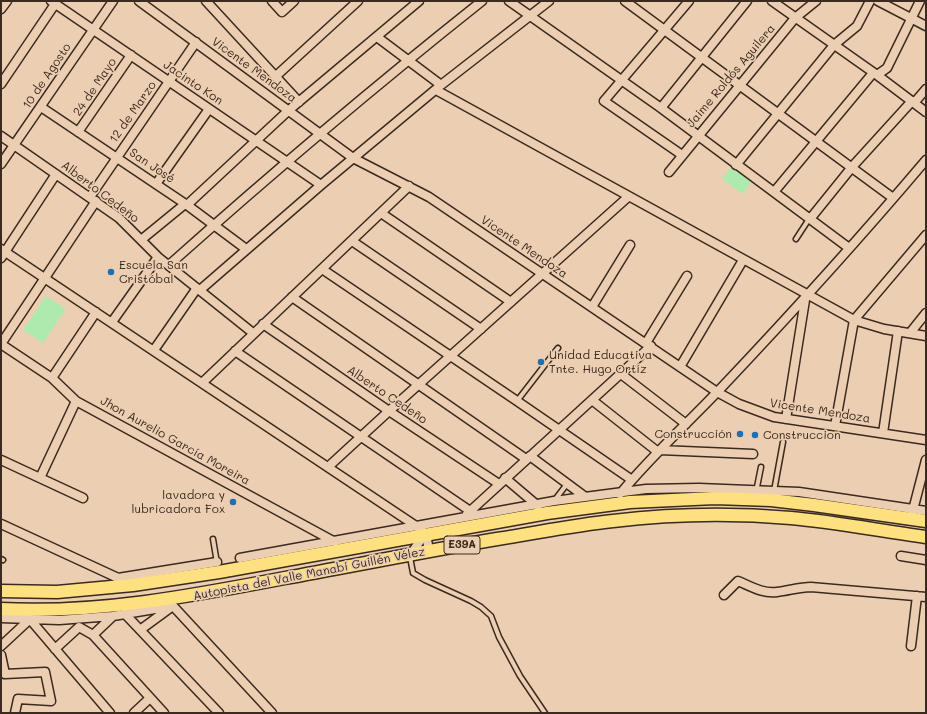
<!DOCTYPE html>
<html>
<head>
<meta charset="utf-8">
<style>
  body { margin:0 }
  #map { position:relative; width:927px; height:714px; overflow:hidden; background:#eccfb3; font-family:Mali,sans-serif }
  canvas { display:block }
  .frame { position:absolute; inset:0; border:2px solid #3b2a1e; pointer-events:none }
</style>
</head>
<body>
<div id="map">
<canvas width="927" height="714"></canvas>
<div class="frame"></div>
</div>
<script>
const c = document.querySelector('canvas').getContext('2d');
c.lineJoin = 'round';
function paint(path, color) { c.fillStyle = color; c.fill(path, 'evenodd'); }
function trace(path, color, width, dash) { c.strokeStyle = color; c.lineWidth = width; c.lineCap = dash ? 'butt' : 'round'; c.setLineDash(dash || []); c.stroke(path); }
function drawText(font, color, halo, rows, align = 'center') {
  c.font = font + ' Mali,sans-serif'; c.lineWidth = 3.5; c.setLineDash([]); c.textBaseline = 'middle'; c.strokeStyle = halo; c.fillStyle = color; for (const [text, x, y, turn = 0] of rows) {
    c.save(); c.translate(x, y); c.rotate((+turn || 0) * Math.PI / 180); c.textAlign = isNaN(turn) ? turn : align; if (halo) c.strokeText(text, 0, 0); c.fillText(text, 0, 0); c.restore();
  }
}
paint(new Path2D(`
  M731 167 751 182 743 194 722 179Z
  M46 296 66 309 43 343 23 330Z`), '#aee9ae');
const service = new Path2D(`
  M796 239 809 219
  M517 401 558 348
  M774 491 783 442
  M756 492 761 467
  M554 501 567 484
  M213 539 217 563
  M410 557 413 573 425 580 471 601 481 607 491 616 499 637 520 676 545 713
  M1 559 3 560`);
const minor = new Path2D(`
  M51 1 321 185
  M139 1 353 158 429 197 717 392 739 404 774 417 926 440
  M206 1 299 102
  M272 1 282 12 294 1
  M509 1 661 108 849 248
  M625 1 893 198
  M772 1 877 75 926 112
  M878 1 926 26
  M1 9 7 1
  M377 37 441 85
  M877 75 887 68 920 1
  M276 76 358 1
  M1 84 55 4
  M436 90 854 320 884 329 926 336
  M914 103 926 89
  M41 107 187 205 246 249
  M661 108 747 1
  M78 132 131 55
  M1 136 119 218 158 257 253 333
  M682 155 604 101 689 1
  M1 164 113 1
  M736 165 834 45 857 26 870 1
  M669 172 795 18 816 1
  M156 184 209 109
  M774 192 873 73
  M90 197 196 42
  M187 205 289 110 419 1
  M381 213 511 302
  M810 219 852 167 912 101
  M141 240 185 204
  M352 241 481 329
  M1 249 416 526 426 534 429 551
  M1 258 56 174
  M169 265C271 174 375 86 482 1
  M322 269 517 401 632 480
  M200 290 321 185 441 85 549 1
  M292 297 526 459
  M592 307 630 245
  M112 322 158 257
  M263 324 389 411 499 484
  M910 333 926 313
  M646 343 687 276
  M1 344 52 378 76 401 335 542
  M1 344 96 201
  M154 350 197 288
  M235 351 476 515
  M680 367 743 260
  M621 374 686 424
  M52 378 96 312
  M202 383 409 186
  M592 400 658 452
  M786 419 805 300
  M835 426 854 320 926 235
  M883 433 898 331
  M660 450 753 454
  M530 456 584 496
  M1 460 83 498
  M328 467 389 411 628 197
  M40 478 76 401
  M505 478 538 506
  M620 494C651 456 688 423 722 387 792 313 860 238 926 160
  M467 514 651 346
  M912 514 926 460
  M1 524 131 584
  M410 555 425 534
  M901 556 926 560
  M240 558 554 501 646 489 699 488 799 492 926 511
  M118 578 217 562
  M724 595 738 581C750 586 763 594 777 592 788 591 799 587 811 587L926 597
  M22 610 110 713
  M125 612V614L219 713
  M1 618 59 620 113 616
  M140 630 170 608
  M93 635 113 616 173 606 272 713
  M1 646 29 620
  M911 646 917 596
  M55 649 79 627 93 635 164 713
  M1 655 5 674 45 672 51 701 18 699 15 713
  M134 713 150 698`);
const primary = new Path2D(`
  M1 591 57 592 133 585 219 572 547 513 630 502 715 498 771 500 814 505 926 521
  M1 609C97 614 191 596 285 578 356 565 426 551 497 539 536 533 574 525 613 521 671 514 734 513 791 518 836 522 881 531 926 537`);
trace(service, '#3b2a1e', 7);
trace(minor, '#3b2a1e', 11);
trace(primary, '#3b2a1e', 15);
trace(service, '#eccfb3', 4);
trace(minor, '#eccfb3', 8);
trace(primary, '#fde080', 12);
for (const [x, y, r, color] of [
  [111,272,4,"#1f6fb2"],
  [541,362,4,"#1f6fb2"],
  [740,434,4,"#1f6fb2"],
  [755,435,4,"#1f6fb2"],
  [233,502,4,"#1f6fb2"]
]) { const dot = new Path2D(); dot.arc(x, y, r, 0, 2 * Math.PI); c.fillStyle = color; c.fill(dot); trace(dot, '#eccfb3', 1.5); }
for (const [x, y, w] of [
  [462,545,36]
]) { const box = new Path2D(); box.roundRect(x - w / 2, y - 9, w, 18, 3); c.fillStyle = '#eccfb3'; c.fill(box); trace(box, '#3b2a1e', 1); }
drawText('bold 11px', '#3b2a1e', null, [
  ["E39A",462,545]
]);
drawText('12px', '#3b2a1e', '#eccfb3', [
  ["Vicente Mendoza",254,70,36],
  ["10 de Agosto",47,76,-56],
  ["Jaime Roldós Aguilera",731,76,-50],
  ["Jacinto Kon",193,83,34],
  ["24 de Mayo",95,87,-56],
  ["12 de Marzo",133,112,-55],
  ["San José",152,166,34],
  ["Alberto Cedeño",100,192,37],
  ["Vicente Mendoza",524,247,34],
  ["Alberto Cedeño",387,395,34],
  ["Vicente Mendoza",820,411,9],
  ["Jhon Aurelio García Moreira",175,441,29],
  ["Autopista del Valle Manabí Guillén Vélez",309,574,-11]
]);
drawText('12px', '#3b2a1e', '#eccfb3', [
  ["Escuela San",119,265],
  ["Cristóbal",119,279],
  ["Unidad Educativa",549,355],
  ["Tnte. Hugo Ortíz",549,369],
  ["Construcción",732,434,"right"],
  ["Construccion",763,435],
  ["lavadora y",225,495,"right"],
  ["lubricadora Fox",225,509,"right"]
], 'left');
</script>
</body>
</html>
